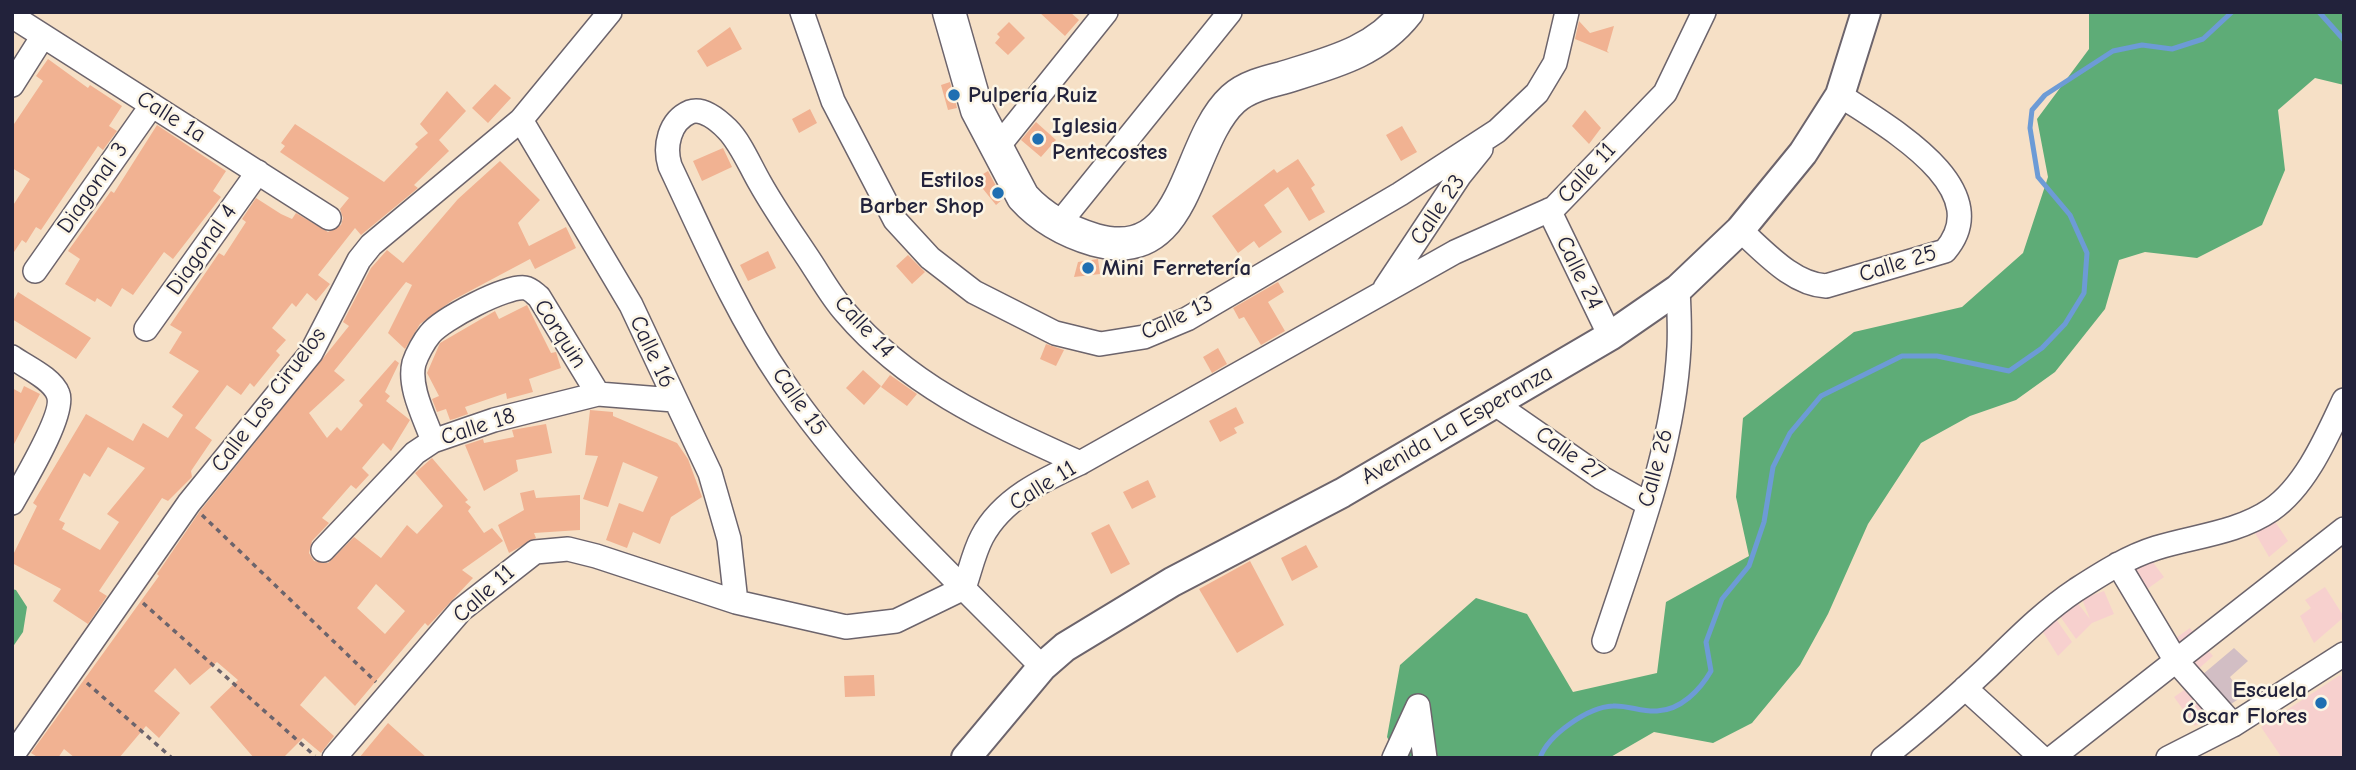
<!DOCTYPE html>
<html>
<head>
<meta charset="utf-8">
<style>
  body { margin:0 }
  #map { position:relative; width:2356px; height:770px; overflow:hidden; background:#f6e0c6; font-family:"Comic Neue",sans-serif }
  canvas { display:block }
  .frame { position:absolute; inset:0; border:14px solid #22223b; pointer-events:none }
</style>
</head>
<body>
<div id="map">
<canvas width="2356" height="770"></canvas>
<div class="frame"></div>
</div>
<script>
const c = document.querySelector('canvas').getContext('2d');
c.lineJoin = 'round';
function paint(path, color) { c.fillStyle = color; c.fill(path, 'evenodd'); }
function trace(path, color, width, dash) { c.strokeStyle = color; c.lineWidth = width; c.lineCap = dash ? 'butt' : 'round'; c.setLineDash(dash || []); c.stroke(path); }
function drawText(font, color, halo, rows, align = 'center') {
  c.font = font + ' "Comic Neue",sans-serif'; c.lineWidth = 5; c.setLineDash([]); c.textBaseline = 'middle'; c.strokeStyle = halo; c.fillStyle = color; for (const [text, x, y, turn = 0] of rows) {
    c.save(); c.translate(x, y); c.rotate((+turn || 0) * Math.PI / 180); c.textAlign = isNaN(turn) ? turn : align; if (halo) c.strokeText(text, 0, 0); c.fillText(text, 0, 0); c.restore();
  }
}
paint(new Path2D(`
  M2272 517 2288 541 2269 557 2251 526Z
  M2149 557 2164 577 2143 592 2129 568Z
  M2325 587 2344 617 2314 643 2300 616 2311 608 2305 600Z
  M2104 591 2114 614 2092 623 2076 639 2055 609 2073 597 2090 619 2082 599Z
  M2056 619 2072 642 2058 656 2041 629Z
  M2190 628 2213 656 2195 672 2173 640Z
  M2340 675 2344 679V758H2282L2261 727Z
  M2190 686 2216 716 2195 726 2174 697Z`), '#f7d0ce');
paint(new Path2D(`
  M2234 648 2248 661 2230 677 2243 696 2225 708 2196 680Z`), '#d2bec4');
paint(new Path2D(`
  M2089 12H2344V85L2315 78 2278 110 2285 170 2262 225 2197 258 2145 252 2119 260 2105 309 2055 372 2016 400 1970 416 1921 443 1868 524 1828 614 1800 665 1752 723 1713 743 1654 732 1609 758H1398L1387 737 1400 665 1476 598 1527 614 1573 692 1657 673 1666 602 1749 556 1736 497 1743 418 1854 332 1962 307 2023 253 2048 177 2037 119 2089 49Z
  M12 589 16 590 27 607 23 632 12 648Z`), '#5eac77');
trace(new Path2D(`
  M2319 12 2344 40
  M1540 758C1548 735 1588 707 1613 706 1627 705 1642 712 1657 711 1681 710 1700 690 1711 671L1706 642 1722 599 1749 566 1764 522 1773 467 1790 433 1821 396 1902 356H1937L2009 371 2042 348 2065 324 2084 293 2087 253 2070 215 2038 177 2030 128 2032 110 2045 95 2113 51 2142 45 2172 49 2203 39 2232 12`), '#6d9bd6', 5);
paint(new Path2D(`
  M1039 12H1070L1079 20 1065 36Z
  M1579 21 1590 33 1614 26 1607 51 1609 53 1575 39Z
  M1009 22 1025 38 1008 55 995 43 1000 37 997 34Z
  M730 27 742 49 707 67 697 51Z
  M48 59 88 88 90 85 122 106 109 126 117 131 103 150 98 146 41 230 36 227 26 243 22 240 12 255V207L30 179 12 168V127L43 81 36 76Z
  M950 82 957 108 948 110 941 85Z
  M495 84 511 98 488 123 472 108Z
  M447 91 466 111 439 140 449 151 414 185 418 188 361 235 355 228 318 275 330 284 316 301 307 293 296 307 292 303 272 328 286 340 276 351 280 355 254 387 250 383 241 395 227 385 195 428 212 440 191 471 192 477 168 501 162 498 99 591 107 596 88 624 53 601 61 589 12 563V557L37 506 33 503 86 414 133 441 143 423 168 438 183 415 172 407 199 371 169 353 182 332 170 325 219 253 224 256 246 222 242 219 256 198 281 214 292 219 296 213 328 232 341 225 343 218 340 209 349 198 280 152 285 146 281 143 295 124 384 182 418 147 415 144 428 133 420 124ZM108 447 145 468 107 514 119 522 100 550 62 529 65 523 59 520 84 473 90 477Z
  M810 109 817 123 799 133 792 119Z
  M1585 110 1601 128 1589 144 1572 126Z
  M1036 122 1056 140 1041 157 1021 140Z
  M157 125 226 171 213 191 221 197 173 259 164 252 133 295 122 288 111 307 97 298 95 302 65 284 80 259 68 251 111 191 114 193Z
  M1402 126 1417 152 1401 161 1386 135Z
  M723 148 732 167 702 181 693 161Z
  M1298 159 1315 185 1311 188 1325 212 1309 221 1288 187 1264 205 1282 232 1259 248 1254 241 1238 253 1212 216 1274 169 1277 173Z
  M500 161 540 200 518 223 529 246 566 227 576 248 535 269 530 259 453 300 420 324 405 349 388 333 412 285 406 282 334 371 345 380 309 413 327 438 337 427 341 431 363 405 359 401 395 360 399 363 385 392 390 396 386 401 410 420 391 451 383 443 362 468 369 475 356 489 351 485 322 518 329 523 312 541 309 553 314 561 328 563 354 537 381 558 407 525 417 534 443 506 415 473 432 458 468 500 465 502 471 507 468 511 484 533 492 528 503 541 462 570 473 578 428 626 425 623 355 706 325 676 322 679 300 705 334 736 321 753 303 738 283 758H254L210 707 238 680 217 662 190 685 175 668 154 691 180 713 159 738 146 726 119 758H75L64 749 58 758H39L31 753 159 576 157 574 200 511 349 326 343 322 371 268 387 250 403 263 458 199ZM376 584 405 611 385 634 357 608Z
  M988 171 1003 199 996 205 975 179Z
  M768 251 776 268 748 281 740 265Z
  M908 255 925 272 912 284 896 266Z
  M1098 259 1100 274 1074 277 1078 262Z
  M1278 282 1284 292 1268 302 1285 331 1261 345 1244 317 1239 319 1233 308Z
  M18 292 91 338 76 359 12 319V303Z
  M527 305 551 353 556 352 561 368 529 379 533 392 507 399 506 393 465 407 468 414 454 419 450 420 446 409 437 412 432 399 439 396 427 373 440 343 495 311 499 319Z
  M1046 344 1064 350 1056 366 1040 359Z
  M1218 348 1227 364 1212 373 1203 357Z
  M863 370 881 386 864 405 846 388Z
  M890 375 917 394 907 406 881 387Z
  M24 386 40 394 12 448V388L21 393Z
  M1236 407 1244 423 1234 428 1237 433 1220 442 1209 421Z
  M590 410 613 412V416L677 443 688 459 702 497 671 517 660 544 633 532 627 548 606 540 619 503 643 512 658 477 623 462 608 507 583 499 598 456 585 455Z
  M546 424 552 453 516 460 518 471 484 491 465 445 483 439 484 443 514 437 512 430Z
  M1148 480 1156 497 1132 509 1123 492Z
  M534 490 536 498 580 495V530L534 533 536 538 509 553 498 525 524 510 520 493Z
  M1109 524 1130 564 1111 574 1091 533Z
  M1306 545 1318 567 1292 581 1281 558Z
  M1250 561 1284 625 1237 653 1199 589Z
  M874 675 875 696 845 697 844 676Z
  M388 723 427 758H359Z`), '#f1b292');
const minor = new Path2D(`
  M802 12 833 101 895 220 930 258 974 292 1055 333 1100 344 1144 337 1187 319 1400 194 1497 131 1537 93 1555 63 1567 12
  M12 16 329 218
  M12 85 43 36
  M521 120 631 305 710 473 729 539 736 602
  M996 149 1106 12
  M1549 210 1610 336
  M1058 225 1230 12
  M1740 230C1764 251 1792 284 1826 286L1945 251C2000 187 1882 124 1840 95
  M35 271 152 105
  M1385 288 1460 175 1481 149
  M146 329 258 172
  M12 357C26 367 52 378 58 394 66 413 23 483 12 503
  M1494 403 1602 478 1648 504
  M433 441C425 418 408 387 414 363 417 354 424 341 430 334 442 319 507 285 525 288 531 289 534 293 539 297L598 394
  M323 550 415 453 433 441 494 420 598 394 674 400
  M2118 564 2176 661 2233 725
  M1604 641C1635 546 1674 448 1679 347 1680 328 1679 308 1678 289
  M1042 667C952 575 853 486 781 379 736 313 704 238 670 166 664 147 669 121 690 112 703 107 719 121 727 129 741 143 750 166 760 183 774 208 790 231 806 255 819 274 830 295 845 312 909 387 992 423 1080 463
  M1965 688 2042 758
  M12 756 189 503 311 353 359 260 371 245 521 120 610 12
  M334 758 461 610 535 552 568 549 596 556 736 602 846 627 896 621 964 588C970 571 974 552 982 537 1002 499 1043 480 1080 463L1455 252 1554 208 1665 93 1704 12
  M1394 758 1418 706 1425 758
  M1883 758C1920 729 1954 699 1988 667 2016 640 2043 612 2076 590 2101 574 2127 557 2156 548 2195 536 2237 533 2271 510 2306 486 2327 436 2344 400
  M2052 758 2344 529
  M2168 758 2233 725 2344 654`);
const tertiary = new Path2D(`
  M966 758 1042 667 1065 647 1172 582 1342 493 1610 336 1678 289 1740 230 1803 153 1840 95 1866 12`);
const secondary = new Path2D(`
  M949 12 977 110 1023 197C1042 218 1068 232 1095 240 1190 266 1184 144 1233 99 1246 87 1266 82 1282 78 1330 63 1375 53 1407 12`);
trace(minor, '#6c646c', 26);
trace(tertiary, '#6c646c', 32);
trace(secondary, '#6c646c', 35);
trace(new Path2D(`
  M202 515 376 682
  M143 603 315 756
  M87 683 172 758`), '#6c646c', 3.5, [5, 5]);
trace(minor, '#fff', 23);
trace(tertiary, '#fff', 28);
trace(secondary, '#fff', 32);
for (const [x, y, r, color] of [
  [954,95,7,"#1f6fb2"],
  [1038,139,7,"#1f6fb2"],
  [998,193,7,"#1f6fb2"],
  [1088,268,7,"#1f6fb2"],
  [2321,703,7,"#1f6fb2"]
]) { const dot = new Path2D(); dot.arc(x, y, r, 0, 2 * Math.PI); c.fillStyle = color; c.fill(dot); trace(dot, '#fcf5e5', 2.5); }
drawText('bold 23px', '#22223b', '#fcf5e5', [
  ["Pulpería Ruiz",968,95],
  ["Iglesia",1052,126],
  ["Pentecostes",1052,152],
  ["Estilos",984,180,"right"],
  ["Barber Shop",984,206,"right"],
  ["Mini Ferretería",1102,268],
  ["Escuela",2307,690,"right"],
  ["Óscar Flores",2307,716,"right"]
], 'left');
drawText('23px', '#22223b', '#fcf5e5', [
  ["Calle 1a",171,117,32],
  ["Calle 11",1587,173,-47],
  ["Diagonal 3",93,188,-55],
  ["Calle 23",1438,210,-56],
  ["Diagonal 4",202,250,-55],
  ["Calle 25",1898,264,-17],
  ["Calle 24",1579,273,64],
  ["Calle 13",1177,318,-25],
  ["Calle 14",864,327,47],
  ["Corquin",560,334,57],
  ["Calle 16",652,352,65],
  ["Calle Los Ciruelos",269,400,-53],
  ["Calle 15",799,402,55],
  ["Avenida La Esperanza",1457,425,-30],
  ["Calle 18",478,427,-18],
  ["Calle 27",1570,454,35],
  ["Calle 26",1656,468,-75],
  ["Calle 11",1043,486,-32],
  ["Calle 11",484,594,-42]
]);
</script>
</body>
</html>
